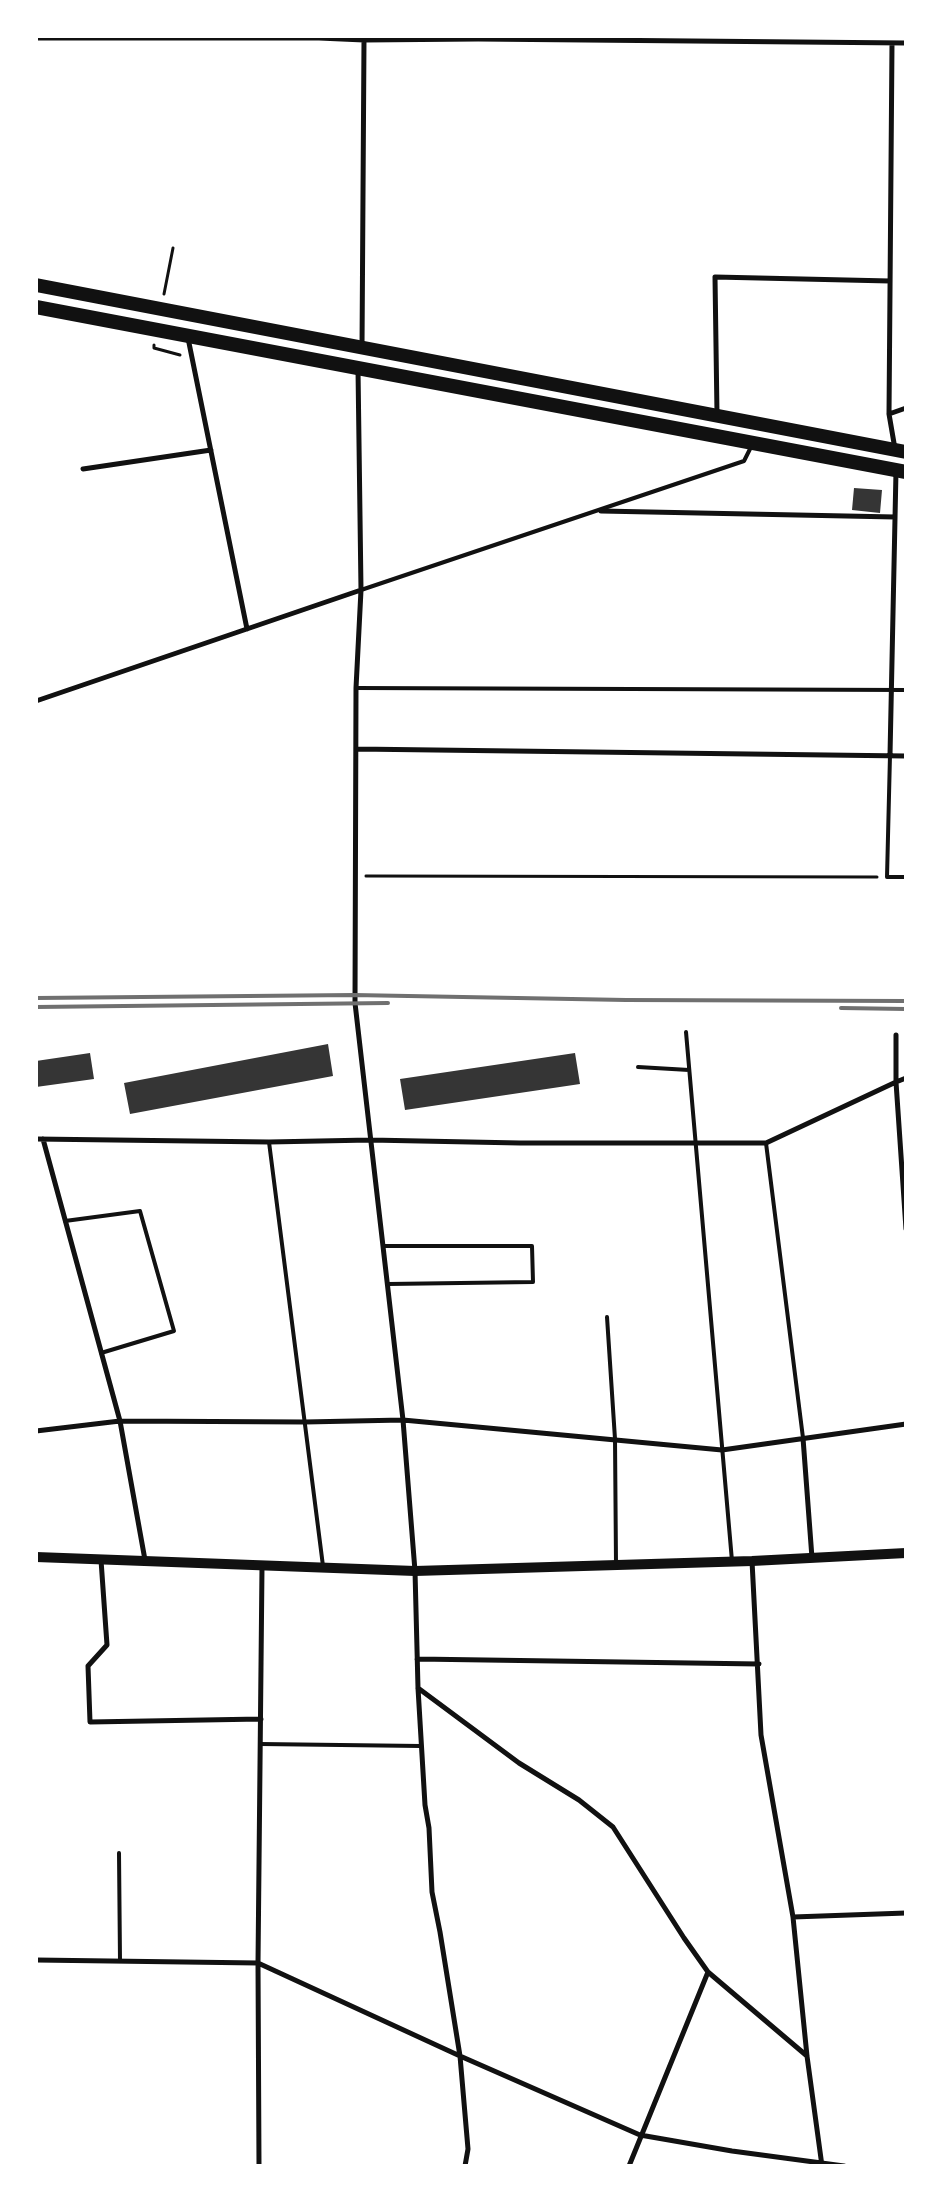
<!DOCTYPE html>
<html>
<head>
<meta charset="utf-8">
<style>
  body { margin:0 }
  #map { position:relative; width:942px; height:2202px; overflow:hidden; background:#fff; font-family:"PT Sans Narrow",sans-serif }
  canvas { display:block }
  .frame { position:absolute; inset:0; border:38px solid #fff; pointer-events:none }
</style>
</head>
<body>
<div id="map">
<canvas width="942" height="2202"></canvas>
<div class="frame"></div>
</div>
<script>
const c = document.querySelector('canvas').getContext('2d');
c.lineJoin = 'round';
function paint(path, color) { c.fillStyle = color; c.fill(path, 'evenodd'); }
function trace(path, color, width, dash) { c.strokeStyle = color; c.lineWidth = width; c.lineCap = dash ? 'butt' : 'round'; c.setLineDash(dash || []); c.stroke(path); }
paint(new Path2D(`
  M854 488 882 490 880 513 852 510Z
  M328 1044 333 1076 130 1114 124 1083Z
  M90 1053 94 1079 36 1087V1061Z
  M575 1053 580 1084 405 1110 400 1079Z`), '#353535');
trace(new Path2D(`
  M164 294 173 248
  M154 345V348L180 355
  M366 876 877 877`), '#111', 3);
trace(new Path2D(`
  M361 590 744 461 752 445
  M356 688 906 690
  M890 755 887 877H906
  M686 1032 732 1561
  M638 1067 689 1070
  M269 1142 323 1566
  M766 1143 803 1438
  M65 1221 140 1211 174 1331 101 1353
  M383 1246H532L533 1282 388 1284
  M607 1317 615 1439 616 1564
  M260 1744 421 1746
  M119 1853 120 1961`), '#111', 4);
trace(new Path2D(`
  M36 38H319L364 40 478 39 906 43
  M892 43 889 414 895 449
  M188 338 247 629
  M362 347 364 40
  M358 369 361 590 356 688 355 1003 403 1420 415 1571 418 1688 425 1805 429 1828 432 1892 440 1932 460 2056 468 2149 465 2166
  M717 414 715 277 890 281
  M889 414 906 408
  M83 469 211 450
  M601 511 895 517
  M36 701 361 590
  M356 749 906 756
  M890 755 896 471
  M896 1035V1082L906 1078
  M36 1139 269 1142 370 1140 520 1143H766L896 1082 906 1229
  M43 1139 120 1421 145 1560
  M36 1431 120 1421 305 1422 403 1420 722 1450 906 1424
  M803 1438 812 1558
  M101 1560 107 1645 88 1666 90 1722 261 1719
  M752 1561 761 1735 793 1917 807 2056 822 2166
  M417 1659 759 1664
  M418 1688 519 1763 579 1800 613 1827 684 1938 708 1972 807 2056
  M793 1917 906 1913
  M36 1960 258 1963 460 2056 640 2135 732 2151 844 2166
  M259 2166 258 1963 262 1567
  M629 2166 708 1972`), '#111', 5);
trace(new Path2D(`
  M36 1557 415 1571 752 1561 906 1553`), '#111', 10);
trace(new Path2D(`
  M36 285 906 452
  M36 307 906 472`), '#111', 14);
trace(new Path2D(`
  M36 998 354 995 626 1000 906 1001
  M36 1007 388 1003
  M841 1008 906 1009`), '#707070', 4);
</script>
</body>
</html>
